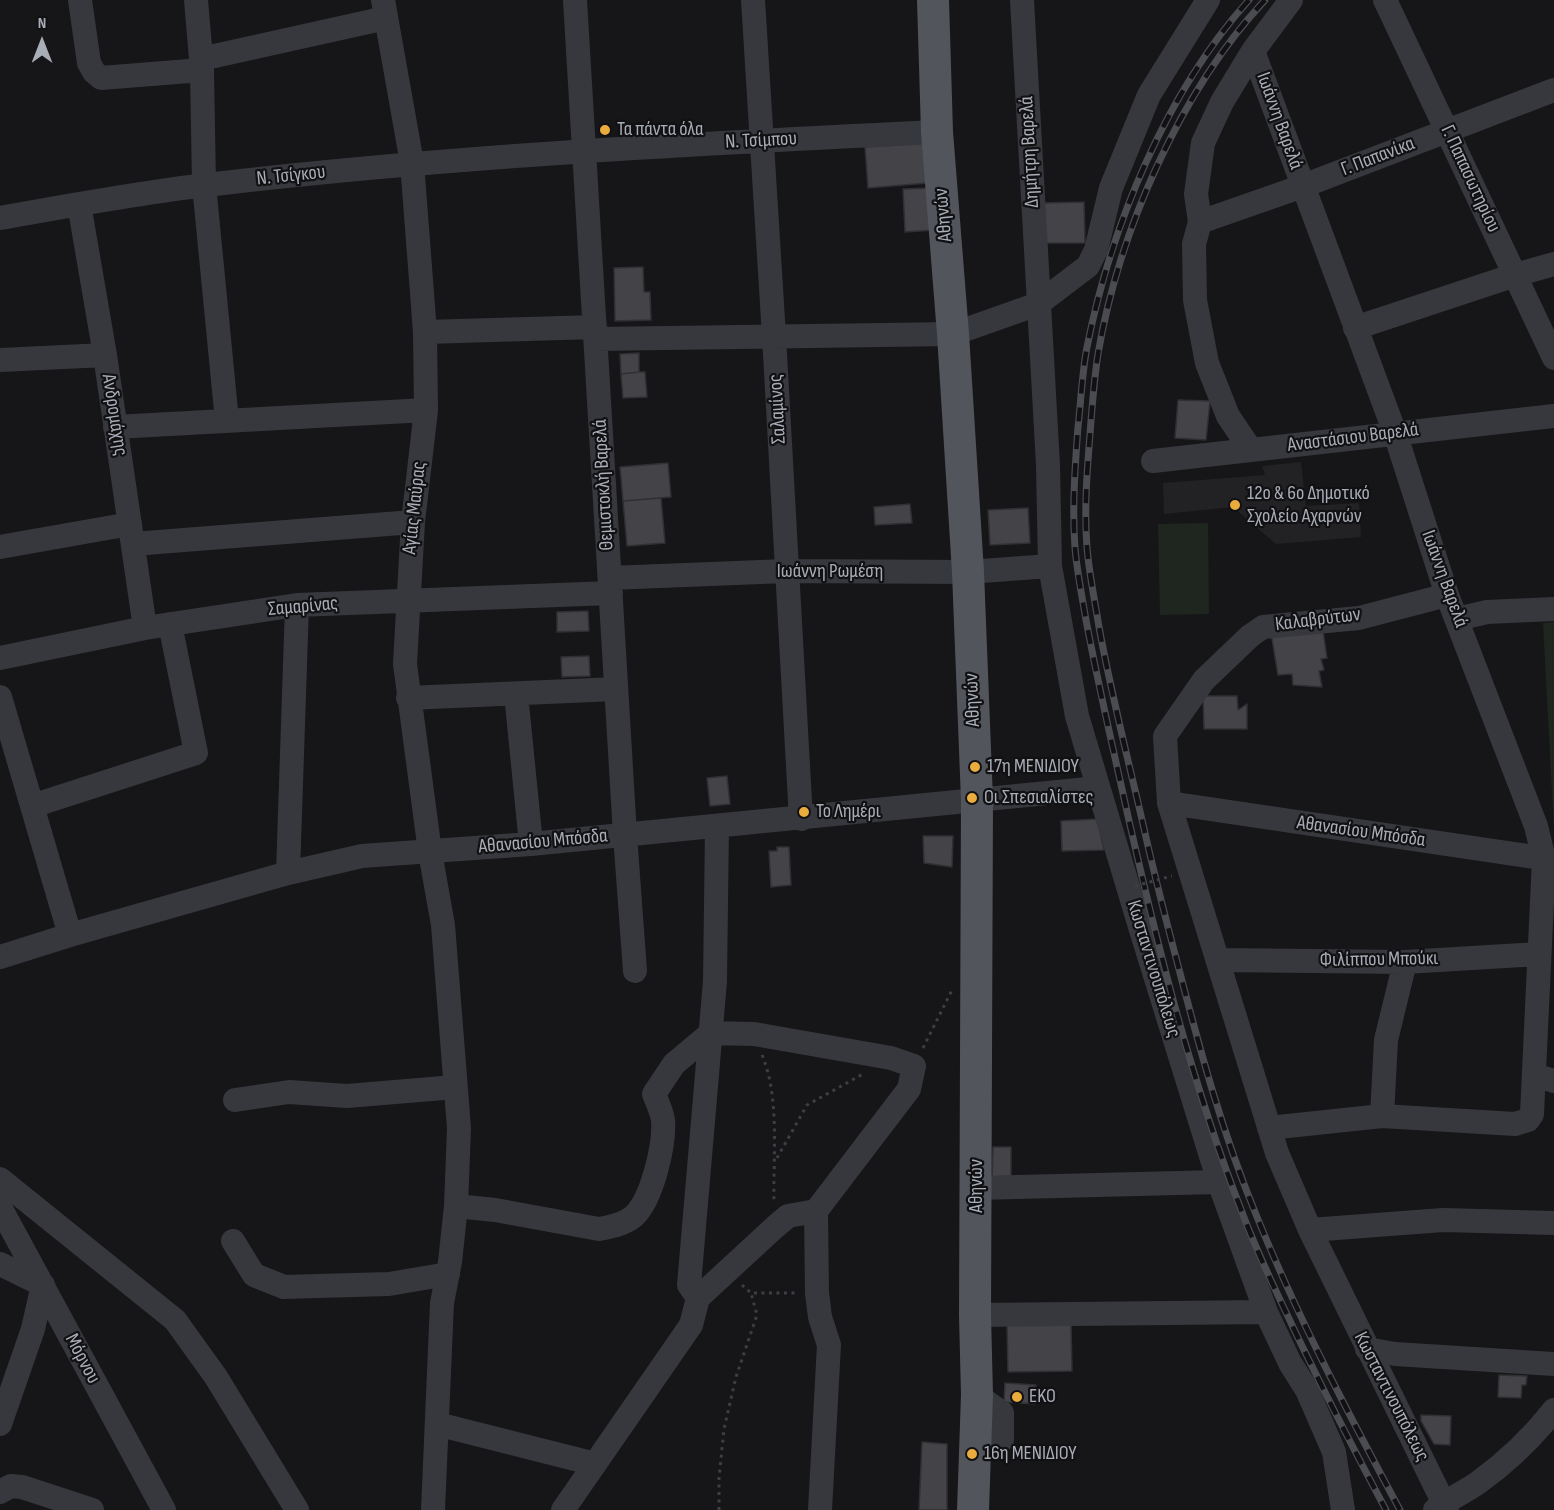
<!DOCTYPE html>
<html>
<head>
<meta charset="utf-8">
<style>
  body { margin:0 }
  #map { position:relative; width:1554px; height:1510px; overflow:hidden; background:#161618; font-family:"Sofia Sans Condensed",sans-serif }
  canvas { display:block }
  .north { position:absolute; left:12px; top:12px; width:60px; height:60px; -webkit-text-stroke:4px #111113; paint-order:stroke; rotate:0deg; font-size:16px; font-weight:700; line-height:24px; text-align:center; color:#a9adb7 }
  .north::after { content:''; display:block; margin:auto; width:21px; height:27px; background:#a9adb7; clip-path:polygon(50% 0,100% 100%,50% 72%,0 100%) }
</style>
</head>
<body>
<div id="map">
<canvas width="1554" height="1510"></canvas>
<div class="north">N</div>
</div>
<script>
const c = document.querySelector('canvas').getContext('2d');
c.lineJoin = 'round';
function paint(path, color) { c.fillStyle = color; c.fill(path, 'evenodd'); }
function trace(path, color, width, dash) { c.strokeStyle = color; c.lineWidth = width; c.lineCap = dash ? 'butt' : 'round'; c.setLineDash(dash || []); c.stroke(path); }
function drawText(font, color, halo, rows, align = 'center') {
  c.font = font + ' "Sofia Sans Condensed",sans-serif'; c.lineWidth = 4.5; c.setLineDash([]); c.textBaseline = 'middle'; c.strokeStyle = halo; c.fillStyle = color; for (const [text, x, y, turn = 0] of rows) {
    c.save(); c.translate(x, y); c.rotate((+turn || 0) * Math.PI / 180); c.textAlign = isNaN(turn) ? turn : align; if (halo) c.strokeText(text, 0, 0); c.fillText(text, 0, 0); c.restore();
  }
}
paint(new Path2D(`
  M1301 462 1306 506 1359 503 1361 537 1276 544 1233 507 1164 514 1163 483 1265 475 1262 466Z`), '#222225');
paint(new Path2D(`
  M1208 523 1209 614 1160 615 1158 524Z
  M1554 622V830L1543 623Z`), '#1e261f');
const building = new Path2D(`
  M926 143 928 183 868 188 865 147Z
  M933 188 935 230 905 232 903 189Z
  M1084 202 1085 243H1045L1044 203Z
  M643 267 644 292H650L651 320 615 321 614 268Z
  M639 353V372L621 374 620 354Z
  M639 372H645L647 397 623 398 621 374Z
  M1178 400 1210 401 1206 440 1175 438Z
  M668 463 671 497 623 501 620 467Z
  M661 498 665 543 627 546 623 501Z
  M910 504 912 523 875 525 874 507Z
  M1028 508 1030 543 990 545 988 510Z
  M588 611 589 631 557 632V612Z
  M1323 631 1327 658 1321 659 1324 670 1319 671 1322 687 1293 685 1292 674 1278 675 1271 633Z
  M589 656 590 676 562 677 561 657Z
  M1203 696H1237L1238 710 1247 704V729H1204Z
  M727 776 730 804 710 806 707 778Z
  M1097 819 1104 850 1062 851 1061 821Z
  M923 836H953L952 867 924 863Z
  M777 847H789L791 885 771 887 769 851H777Z
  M993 1147H1011V1178L992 1179Z
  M1071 1324 1072 1371 1008 1372 1007 1325Z
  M1499 1375 1527 1376 1526 1385H1522L1521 1398 1498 1397Z
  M1005 1383 1036 1385 1035 1404 1004 1402Z
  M1421 1415 1451 1416 1450 1445 1434 1444 1421 1421Z
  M922 1442 947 1444V1510H919Z`);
paint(building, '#434348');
trace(building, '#303034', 1.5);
trace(new Path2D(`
  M923 1048 952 990
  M762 1055C780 1097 773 1157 774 1202
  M777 1158 807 1105 863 1074
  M742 1285 751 1293H798
  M719 1510V1478L724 1429 736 1377 757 1315 751 1293`), '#3d3f44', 3, [3, 4.5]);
trace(new Path2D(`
  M80 0 89 63 94 72 101 78 202 70
  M196 0 202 70 204 185 227 421
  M383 0 412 163 425 332 426 410 413 522 405 664 430 852 443 925 459 1128 456 1206 450 1262 442 1303 433 1510
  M575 0 625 835 635 971
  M753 0 774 336 801 819
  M1022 0 1048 465 1050 566 1077 716 1141 930 1219 1182 1266 1312 1290 1363 1307 1390 1334 1452 1343 1510
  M1385 0 1554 358
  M1253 51 1395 433 1447 595 1536 826 1544 859 1532 1114 1528 1120 1515 1124 1382 1116 1269 1128
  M201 59 386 18
  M79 204 105 355 145 628
  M0 218C68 206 137 193 206 185 448 156 693 144 937 132
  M1200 222 1303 186 1554 90
  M1355 328 1515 275 1554 264
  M425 332 595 327
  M596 339 953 334 1038 304 1088 266 1096 250 1111 188 1149 95 1208 0
  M0 360 105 355
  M115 427 426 410
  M1251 450 1228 416 1207 363 1195 300 1194 244 1200 222 1196 194 1203 143 1222 102 1253 51 1291 0
  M1153 461 1554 416
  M133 544 413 522
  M0 547 130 524
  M610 578 786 571 968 572 1050 566
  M1447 595 1359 618 1263 627 1250 636 1204 680 1165 736 1169 803 1277 1153 1310 1230 1447 1510
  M1457 619 1487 612 1554 609
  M0 658 145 628 297 605 611 593
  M516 694 531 844
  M0 697 70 935
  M408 698 616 689
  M1169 803 1554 860
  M32 806 196 753 170 624
  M288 873 297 605
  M0 957 70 935 288 873 362 856 531 844 1098 788
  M1218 960 1405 962 1539 954
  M1534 1075 1554 1081
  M235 1100 289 1092 347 1096 455 1087
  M1382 1116 1386 1040 1405 962
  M0 1179 175 1320 216 1377 297 1510
  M977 1188 1219 1182
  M456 1206 495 1210 599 1229C611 1227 625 1224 634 1216 652 1199 665 1145 663 1120 662 1112 657 1102 654 1094L674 1064 711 1033 754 1034 891 1058 914 1066 909 1089 816 1211 788 1216 775 1227 698 1298 691 1325 563 1510
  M0 1207 164 1510
  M816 1211 817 1293 820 1317 829 1345 820 1510
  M1310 1230 1443 1220 1554 1223
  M233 1241 254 1275 284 1287 389 1284 448 1274
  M0 1264 43 1285 33 1329 0 1424
  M698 1298 689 1285 715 981 717 826
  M975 1315 1266 1312
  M1367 1349 1395 1354 1554 1364
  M437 1424 595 1464
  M976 1456 1002 1440V1413L977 1395
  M0 1492 11 1486 22 1487 92 1510
  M1435 1510C1449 1499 1465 1492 1479 1482 1508 1461 1532 1438 1554 1410`), '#37383d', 24);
trace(new Path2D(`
  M933 0 937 132 953 334 968 572 977 800 975 1315 977 1395 973 1510`), '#53555c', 32);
const rail = new Path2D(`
  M1249 0C1166 92 1111 226 1087 347 1082 373 1081 401 1078 427 1075 467 1072 508 1075 548 1077 572 1082 596 1086 620 1099 689 1115 757 1130 825 1160 956 1193 1087 1242 1212 1256 1250 1274 1287 1291 1323 1321 1386 1353 1448 1386 1510
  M1265 0C1180 91 1119 231 1098 354 1094 380 1092 407 1090 434 1087 472 1084 510 1087 547 1089 574 1095 601 1099 627 1111 693 1128 759 1143 824 1154 874 1167 924 1180 973 1201 1054 1223 1134 1255 1212 1296 1314 1348 1413 1400 1510`);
trace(rail, '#4a4c52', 7);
trace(rail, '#111113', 4.5, [14]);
trace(new Path2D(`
  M1135 886 1172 876`), '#3d3f44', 3, [3, 4.5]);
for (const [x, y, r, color] of [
  [605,130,6,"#eaac3c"],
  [1235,505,6,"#eaac3c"],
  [975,767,6,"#eaac3c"],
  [972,798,6,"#eaac3c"],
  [804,812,6,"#eaac3c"],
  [1017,1397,6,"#eaac3c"],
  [972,1454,6,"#eaac3c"]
]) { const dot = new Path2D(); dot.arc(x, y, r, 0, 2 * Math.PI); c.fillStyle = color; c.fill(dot); trace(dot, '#111113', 2); }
drawText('20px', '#a9adb7', '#111113', [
  ["Ιωάννη Βαρελά",1279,121,70],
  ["N. Τσίμπου",761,141,-3],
  ["Δημήτρη Βαρελά",1030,152,-93],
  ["Γ. Παπανίκα",1378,157,-21],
  ["Ν. Τσίγκου",291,176,-6],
  ["Γ. Παπασωτηρίου",1470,179,65],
  ["Αθηνών",944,215,-95],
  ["Σαλαμίνος",778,409,-93],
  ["Ανδρομάχης",114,415,81],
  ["Αναστάσιου Βαρελά",1353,438,-7],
  ["Θεμιστοκλή Βαρελά",604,485,-93],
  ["Αγίας Μαύρας",415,508,-84],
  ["Ιωάννη Ρωμέση",830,572],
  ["Ιωάννη Βαρελά",1444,579,70],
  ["Σαμαρίνας",303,607,-5],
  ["Καλαβρύτων",1318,620,-7],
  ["Αθηνών",973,700,-92],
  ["Αθανασίου Μπόσδα",1361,832,8],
  ["Αθανασίου Μπόσδα",543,842,-5],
  ["Φιλίππου Μπούκι",1379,960,-1],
  ["Κωσταντινουπόλεως",1153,969,73],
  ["Αθηνών",977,1186,-90],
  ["Μόρνου",82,1359,62],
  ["Κωσταντινουπόλεως",1391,1397,63]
]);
drawText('20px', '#a9adb7', '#111113', [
  ["Τα πάντα όλα",617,130],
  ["12ο & 6ο Δημοτικό",1247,494],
  ["Σχολείο Αχαρνών",1247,517],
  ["17η ΜΕΝΙΔΙΟΥ",987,767],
  ["Οι Σπεσιαλίστες",984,798],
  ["Το Λημέρι",816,812],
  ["EKO",1029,1397],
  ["16η ΜΕΝΙΔΙΟΥ",984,1454]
], 'left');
</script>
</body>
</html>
